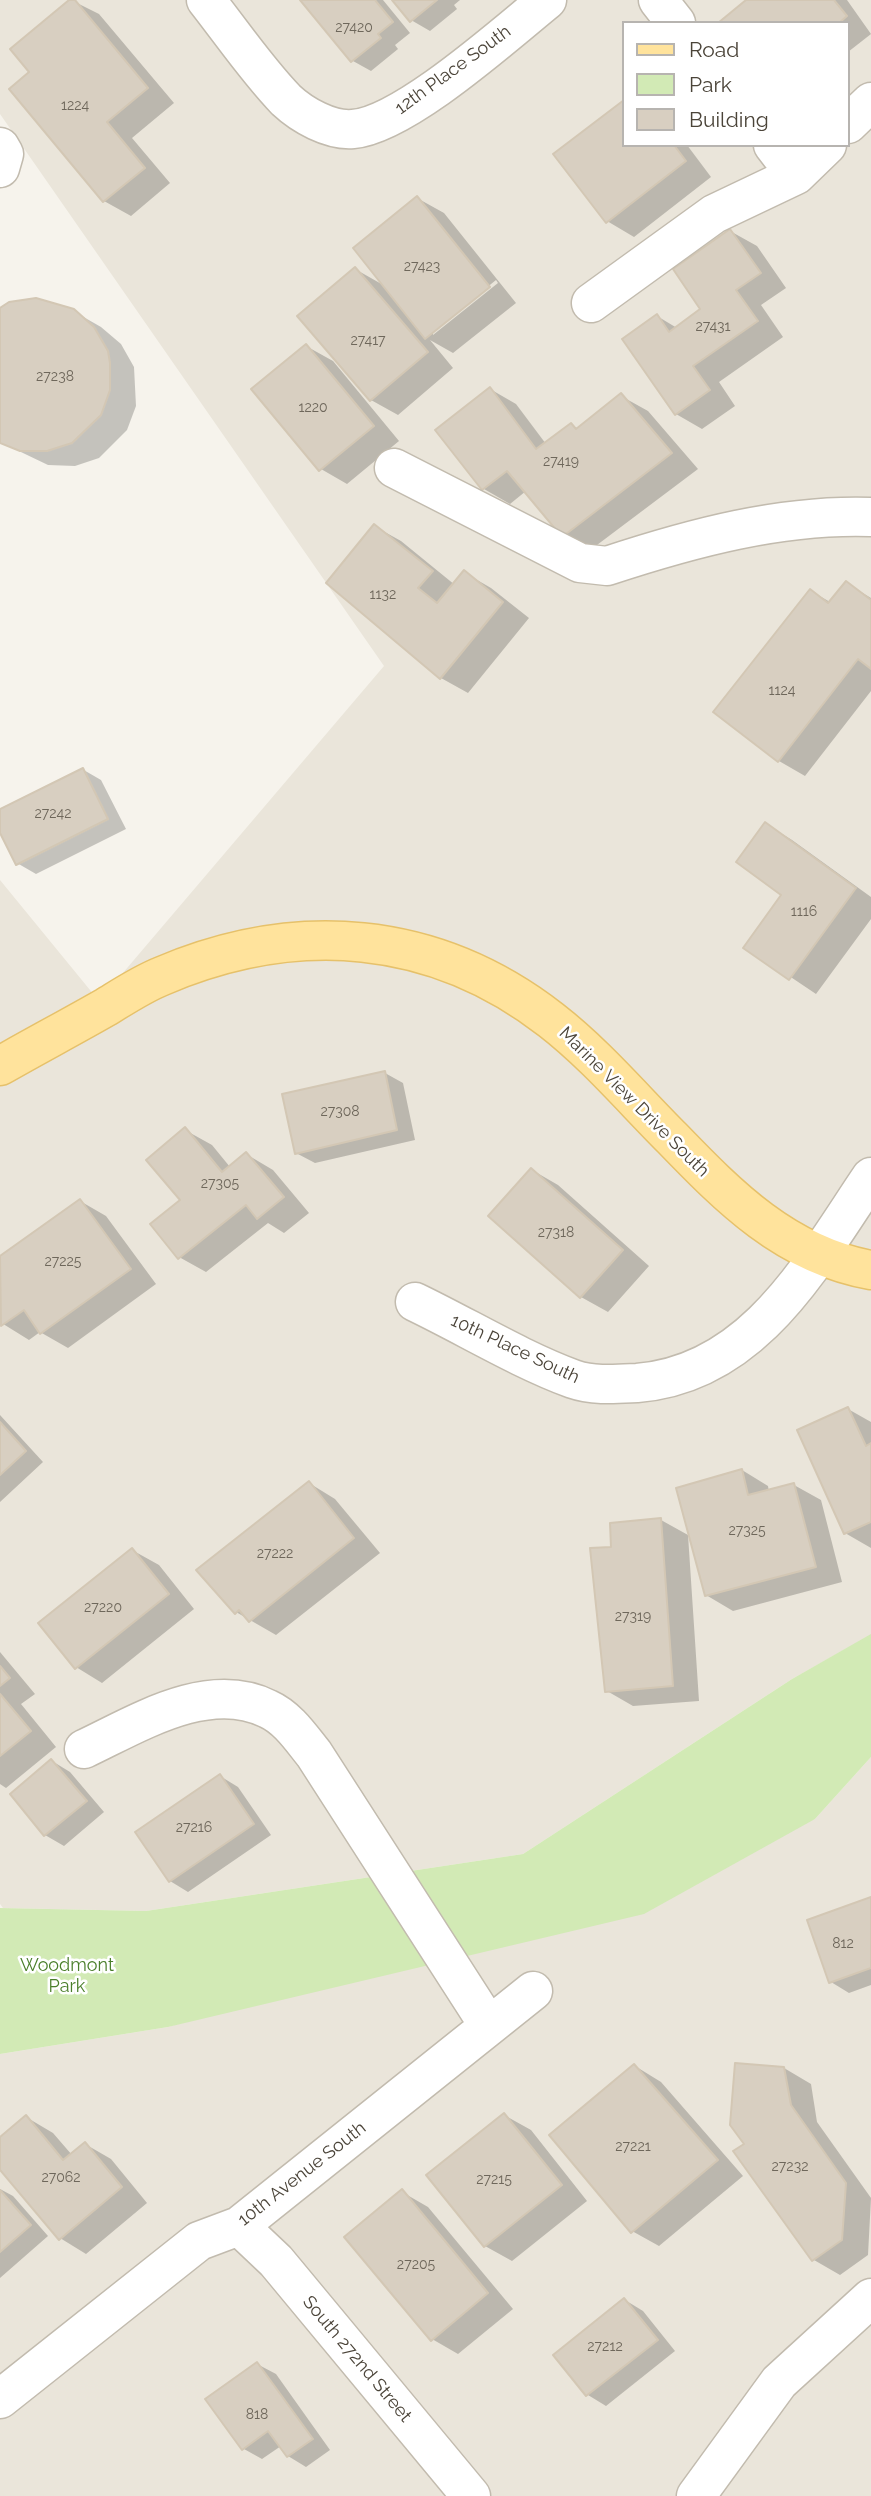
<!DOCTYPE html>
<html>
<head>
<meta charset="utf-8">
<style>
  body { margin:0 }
  #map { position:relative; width:871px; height:2496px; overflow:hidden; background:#f6f3ec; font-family:Raleway,sans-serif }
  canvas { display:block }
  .legend { position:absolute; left:622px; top:21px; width:228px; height:126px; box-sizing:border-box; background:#fff; border:2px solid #b7b4b0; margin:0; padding:9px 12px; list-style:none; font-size:21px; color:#4b4439 }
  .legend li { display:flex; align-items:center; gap:14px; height:35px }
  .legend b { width:35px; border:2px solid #b7b4b0 }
</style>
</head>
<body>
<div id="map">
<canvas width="871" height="2496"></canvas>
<ul class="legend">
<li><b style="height:9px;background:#ffe39c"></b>Road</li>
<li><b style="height:19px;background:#d2eab5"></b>Park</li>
<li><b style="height:19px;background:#d8cfc1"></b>Building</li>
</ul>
</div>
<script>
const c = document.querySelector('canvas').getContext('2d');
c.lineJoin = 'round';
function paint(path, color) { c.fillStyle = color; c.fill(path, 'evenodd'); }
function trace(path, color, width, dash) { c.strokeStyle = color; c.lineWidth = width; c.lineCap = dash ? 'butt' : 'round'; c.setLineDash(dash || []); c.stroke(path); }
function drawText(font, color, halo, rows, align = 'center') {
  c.font = font + ' Raleway,sans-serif'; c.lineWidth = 5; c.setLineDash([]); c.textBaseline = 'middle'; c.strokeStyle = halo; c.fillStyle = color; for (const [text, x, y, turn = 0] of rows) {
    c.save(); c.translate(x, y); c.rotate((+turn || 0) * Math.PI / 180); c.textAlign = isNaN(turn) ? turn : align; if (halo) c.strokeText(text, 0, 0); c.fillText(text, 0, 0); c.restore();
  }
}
paint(new Path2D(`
  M0 0H871V1635L792 1679 523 1854 146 1911 3 1908 0 1904V880L99 1001 384 666 0 114ZM624 23H848V145H624Z
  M871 1757V2496H0V2054L168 2027 815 1819Z`), '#eae5da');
paint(new Path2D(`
  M871 1634V1757L815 1819 644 1914 168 2027 0 2054V1908L146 1911 523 1854 792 1679Z`), '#d2eab5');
paint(new Path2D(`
  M71 0 99 14 174 103 132 138 170 183 131 216 104 201 31 72Z
  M303 0H383L410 33 395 45 398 49 371 71 353 61Z
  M395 0H460L454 5 457 9 430 31 411 20Z
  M748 0H847L871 34 848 52V23H720Z
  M624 102V145H687L711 177 634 237 607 221 556 154Z
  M417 198 444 213 516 303 453 353 430 340 453 368 398 415 371 400 355 269 385 286ZM496 280 498 283 433 335V331Z
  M730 231 757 246 786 288 761 305 783 337 719 382 735 406 702 429 676 414 657 316 677 328 703 310Z
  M0 311H73L101 327 121 344 134 367 136 406 127 430 99 458 75 466 48 465 0 442Z
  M306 346 333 361 399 441 347 484 321 469Z
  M490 389 516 404 546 444 571 425 579 429 621 396 648 411 698 469 589 551 563 536 526 491 510 504 484 489Z
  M374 526 401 541 455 585 465 573 491 588 529 618 468 693 441 678 328 583Z
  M846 583 871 598V691L805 776 779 761 811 591 830 602Z
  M82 769 101 780 126 829 36 874 17 863 0 829V811Z
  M766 824 792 840 871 897V919L816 994 746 947 784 895Z
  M385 1073 403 1083 415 1140 315 1163 296 1153Z
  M185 1130 212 1145 230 1167 246 1154 273 1170 309 1213 284 1233 268 1223 206 1272 179 1257Z
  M532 1170 558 1185 649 1266 608 1312 581 1297 491 1216Z
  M80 1201 106 1216 156 1284 68 1348 40 1332 29 1340 0 1322V1258Z
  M848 1409 871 1422V1548L845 1533Z
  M0 1415 43 1462 0 1502Z
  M742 1470 768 1486 769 1492 794 1485 821 1500 842 1582 733 1611 706 1595Z
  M309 1483 335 1499 380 1553 276 1635 236 1612Z
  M661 1520 688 1535 699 1701 633 1706 607 1691 613 1548Z
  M132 1550 159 1565 194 1609 102 1683 76 1667Z
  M0 1652 35 1694 21 1704 56 1747 6 1788 0 1784Z
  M52 1761 70 1772 104 1812 64 1846 45 1835Z
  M220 1776 238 1787 271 1835 188 1892 170 1881Z
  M871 1899V1985L849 1993 831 1982Z
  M635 2066 661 2082 743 2176 659 2246 632 2231Z
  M784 2068 811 2084 817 2122 871 2198 868 2255 840 2275 814 2260 736 2152 746 2144Z
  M504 2115 531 2130 587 2201 512 2261 485 2246 429 2175Z
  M26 2117 53 2133 72 2155 85 2144 111 2159 147 2203 86 2254 60 2238 0 2167V2140Z
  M0 2189 13 2196 48 2236 0 2278Z
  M402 2192 428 2207 513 2309 458 2354 432 2339Z
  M625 2300 643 2311 675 2351 606 2406 588 2395 556 2355Z
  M257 2364 276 2374 330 2450 306 2467 288 2456 281 2446 262 2459 244 2449Z`), '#0003');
const building = new Path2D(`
  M69 0H75L148 88 107 122 145 168 103 202 9 89 29 72 10 49Z
  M300 0H375L393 22 378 34 381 38 351 62Z
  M392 0H437L410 22Z
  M746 0H834L847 16 839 23H718Z
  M624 100V145H674L686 161 606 223 553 154Z
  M417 196 490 287 425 339 353 248Z
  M730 229 761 273 736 290 758 321 693 366 710 390 675 415 622 339 657 314 669 332 700 309 673 269Z
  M355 267 428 352 370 401 297 316Z
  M36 298 74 309 94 327 108 351 110 363V390L101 415 72 443 47 451H20L0 443V308L9 302Z
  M306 344 374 426 319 471 251 389Z
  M490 387 536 449 571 423 576 429 621 393 672 453 562 537 507 471 482 490 435 430Z
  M374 524 433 571 418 588 437 603 464 570 503 602 440 679 326 583Z
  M846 581 871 600V669L858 659 778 762 713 712 810 589 828 603Z
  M83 768 108 819 16 865 0 833V809Z
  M765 822 856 888 789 980 743 948 781 895 736 862Z
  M385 1071 397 1130 295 1154 282 1094Z
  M185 1127 222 1172 246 1152 284 1197 257 1219 246 1205 178 1259 150 1224 180 1200 146 1160Z
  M531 1168 623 1250 580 1298 488 1216Z
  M80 1199 131 1269 40 1334 24 1310 1 1326 0 1256Z
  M848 1407 866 1446 871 1443V1522L844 1534 797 1430Z
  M0 1422 26 1451 0 1475Z
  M742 1469 748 1495 794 1483 816 1567 705 1596 676 1488Z
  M309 1481 354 1538 249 1622 239 1610 235 1614 196 1570Z
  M661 1518 673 1686 605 1692 590 1548 611 1547 610 1523Z
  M132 1548 169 1594 75 1669 38 1623Z
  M0 1666 10 1678 0 1686Z
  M0 1694 31 1731 0 1756Z
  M51 1759 87 1801 44 1836 10 1794Z
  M220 1774 254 1824 169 1882 135 1832Z
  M871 1897V1968L829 1983 807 1920Z
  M735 2063 784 2067 791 2105 846 2183 842 2240 812 2261 733 2151 744 2144 730 2125Z
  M634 2064 718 2160 631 2233 549 2135Z
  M504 2113 562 2185 484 2247 426 2175Z
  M26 2115 63 2160 85 2142 122 2187 59 2240 0 2170V2137Z
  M402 2189 488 2293 431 2341 344 2237Z
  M0 2190 31 2225 0 2252Z
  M624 2298 658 2340 586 2396 553 2355Z
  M257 2362 313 2439 287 2457 268 2431 242 2450 205 2399Z`);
paint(building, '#d8cfc1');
trace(building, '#d3c7b4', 2);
const minor = new Path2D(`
  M206 0C232 33 257 70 286 100 302 115 330 131 353 129 404 125 505 34 547 0
  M658 0 676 23
  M848 124 871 102
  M773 145 796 175
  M0 147 4 154 0 168
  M591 303 714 214 796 175 827 145
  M394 468 580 563 607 566C692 538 781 514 871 517
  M415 1302C467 1327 519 1359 573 1379 593 1386 616 1384 637 1383 754 1374 812 1264 871 1177
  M84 1749C137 1724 208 1679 268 1709 288 1718 301 1738 314 1754L489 2026
  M239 2226 276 2261 471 2496
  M0 2399 199 2241 239 2226 533 1991
  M696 2496 779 2382 871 2298`);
const major = new Path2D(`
  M0 1066C35 1046 71 1027 106 1007 124 996 142 984 162 976 296 919 434 929 551 1020 595 1054 633 1099 672 1138 729 1197 786 1255 871 1270`);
trace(minor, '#c2bbae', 41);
trace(major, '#e6c16a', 41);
trace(minor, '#fff', 38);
trace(major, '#ffe39c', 38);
drawText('14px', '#6e675b', null, [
  ["27420",354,28],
  ["1224",75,106],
  ["27423",422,267],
  ["27431",713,327],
  ["27417",368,341],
  ["27238",55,377],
  ["1220",313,408],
  ["27419",561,462],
  ["1132",383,595],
  ["1124",782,691],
  ["27242",53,814],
  ["1116",804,912],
  ["27308",340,1112],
  ["27305",220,1184],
  ["27318",556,1233],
  ["27225",63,1262],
  ["27325",747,1531],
  ["27222",275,1554],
  ["27220",103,1608],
  ["27319",633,1617],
  ["27216",194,1828],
  ["812",843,1944],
  ["27221",633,2147],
  ["27232",790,2167],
  ["27062",61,2178],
  ["27215",494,2180],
  ["27205",416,2265],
  ["27212",605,2347],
  ["818",257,2415]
]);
drawText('18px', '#4b4439', '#fff', [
  ["12th Place South",453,70,-36],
  ["Marine View Drive South",634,1102,45],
  ["10th Place South",515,1349,25],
  ["10th Avenue South",302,2174,-38],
  ["South 272nd Street",357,2359,50]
]);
drawText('18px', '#4a7f2a', '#fff', [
  ["Woodmont",67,1966],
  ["Park",67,1987]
]);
</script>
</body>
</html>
